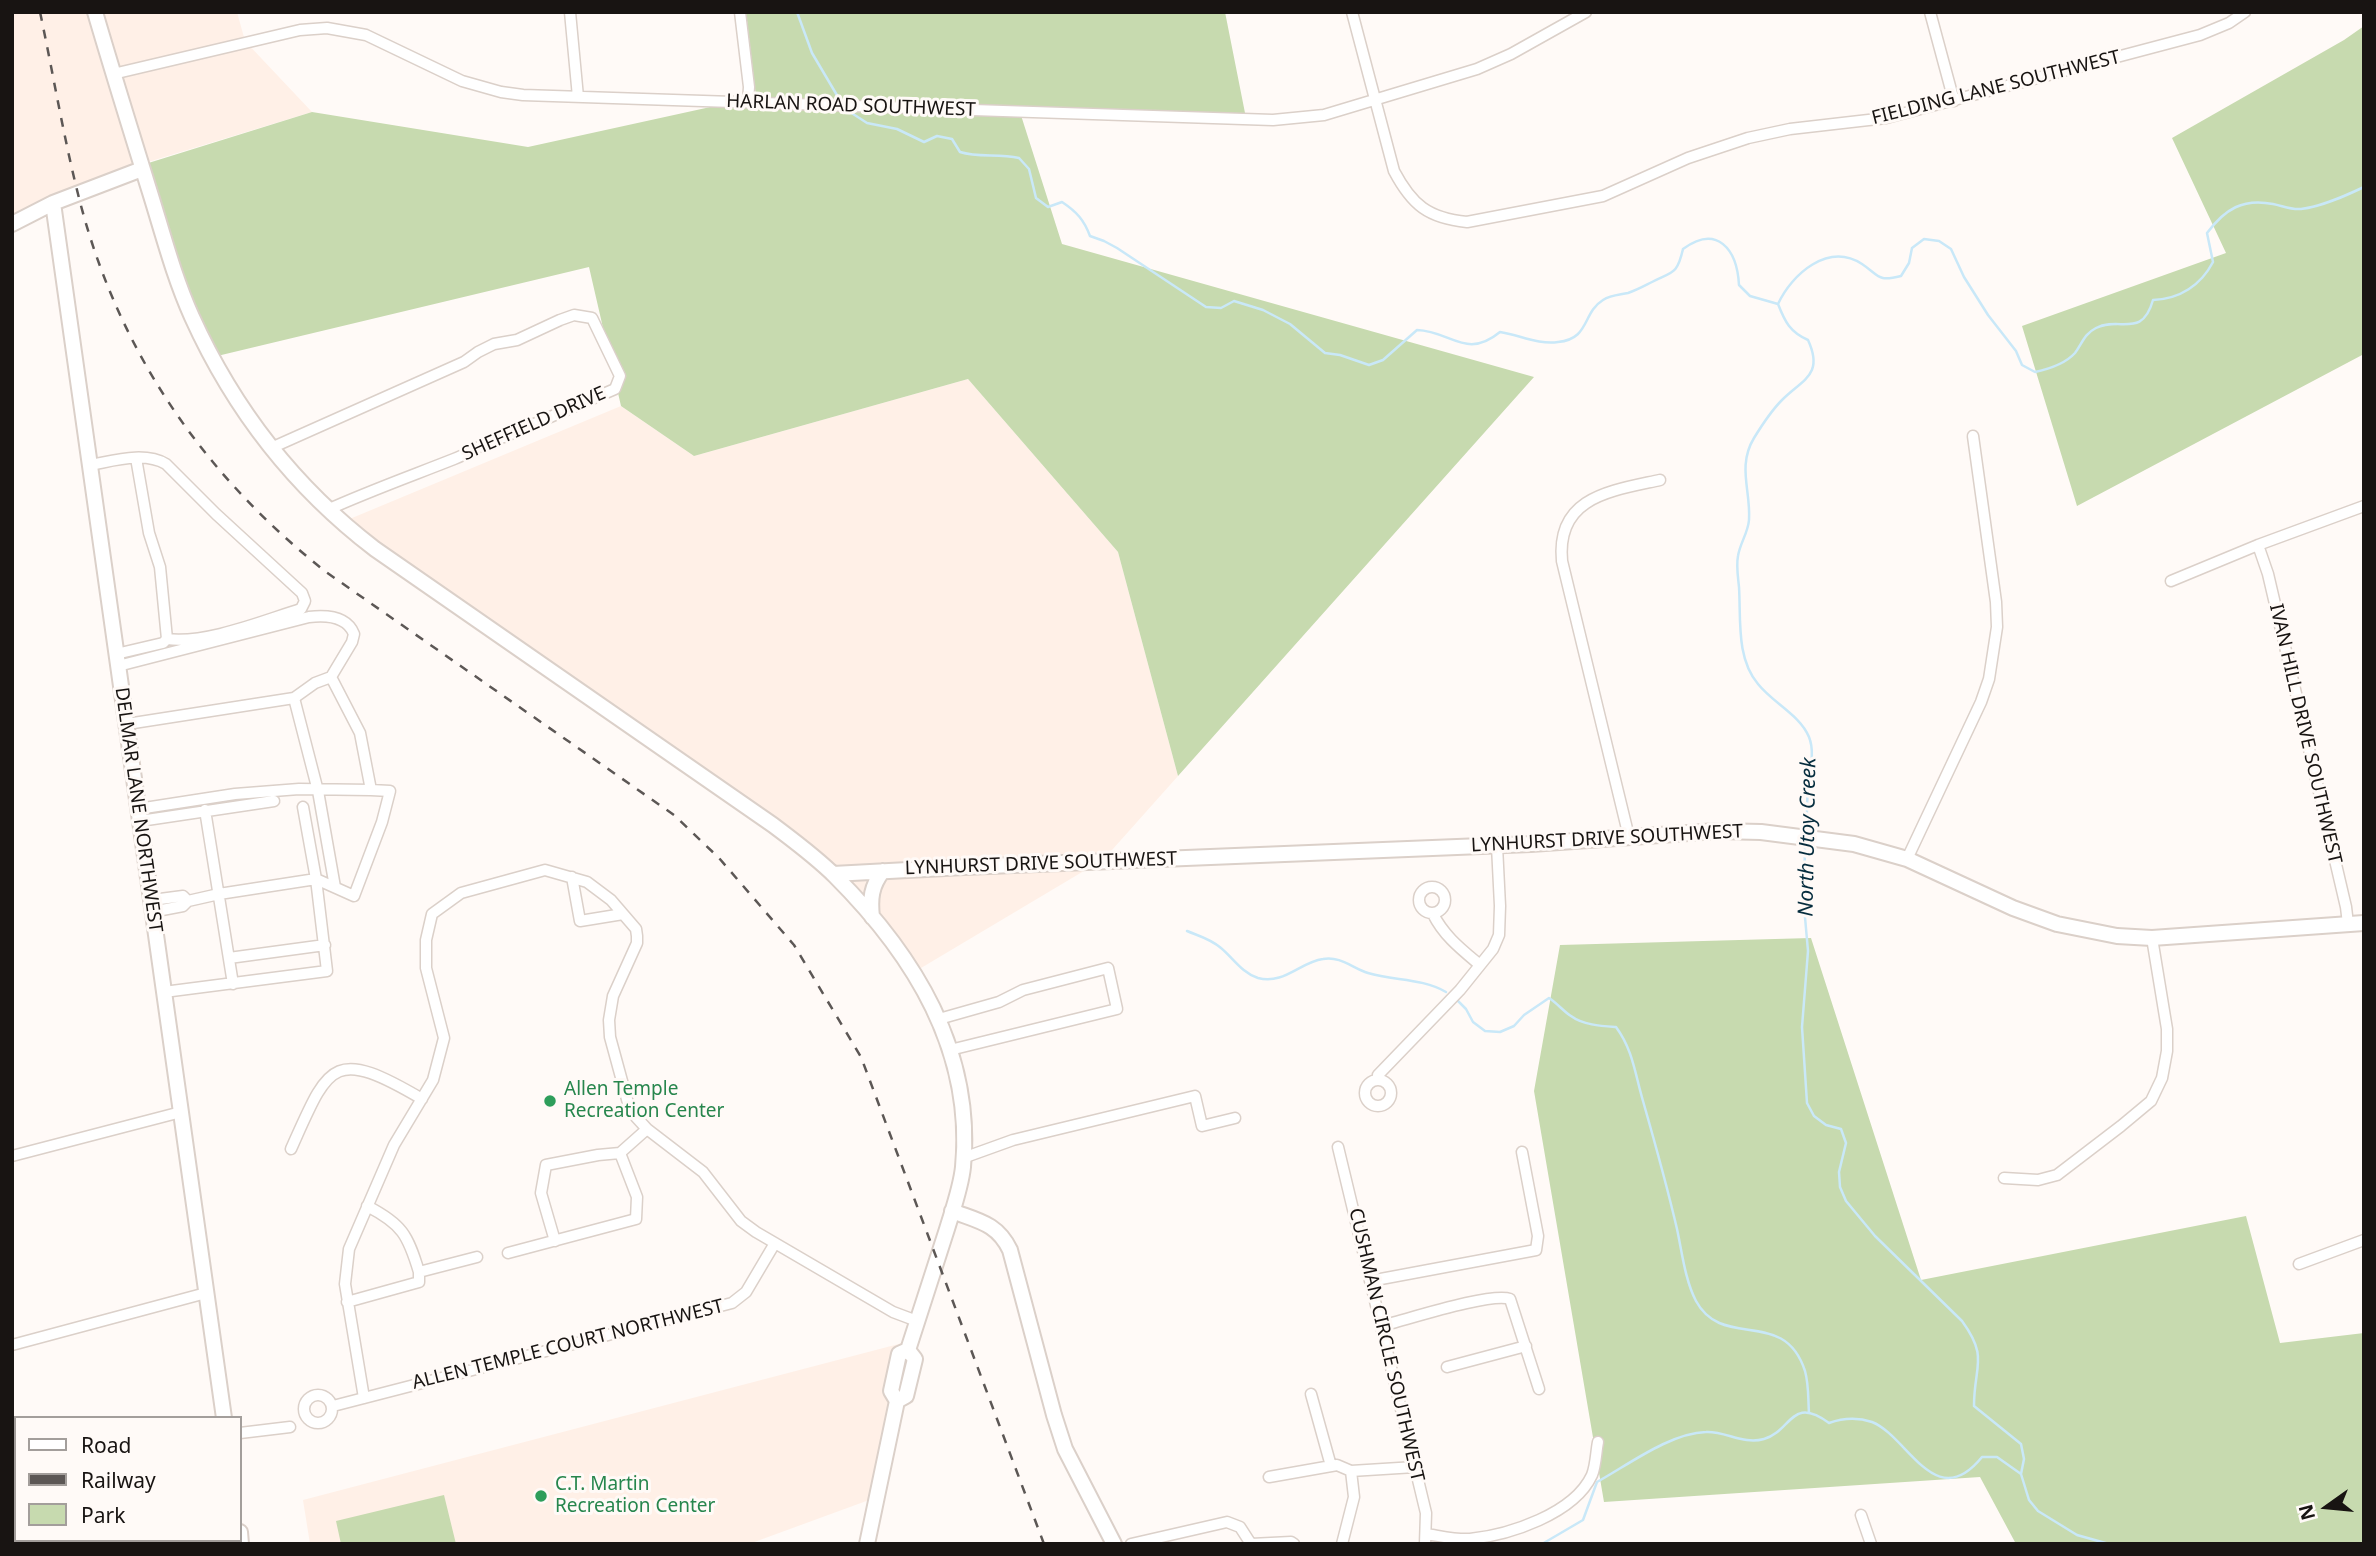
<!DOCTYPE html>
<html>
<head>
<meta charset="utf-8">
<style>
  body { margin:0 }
  #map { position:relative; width:2376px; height:1556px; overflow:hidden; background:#fffaf7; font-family:"Noto Sans",sans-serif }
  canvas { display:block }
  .frame { position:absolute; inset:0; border:14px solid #181412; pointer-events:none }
  .legend { position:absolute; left:14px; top:1416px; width:228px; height:126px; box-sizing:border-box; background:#fffaf7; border:2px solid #a39e9b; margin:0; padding:9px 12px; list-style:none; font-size:21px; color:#181412 }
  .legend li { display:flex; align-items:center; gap:14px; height:35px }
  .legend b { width:35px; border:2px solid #a39e9b }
  .north { position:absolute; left:2292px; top:1472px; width:70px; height:70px; -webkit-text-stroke:5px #fffaf7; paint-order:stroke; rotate:255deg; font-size:19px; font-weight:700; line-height:28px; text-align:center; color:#181412 }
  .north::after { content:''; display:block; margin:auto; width:24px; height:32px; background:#181412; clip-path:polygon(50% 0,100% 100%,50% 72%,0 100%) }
</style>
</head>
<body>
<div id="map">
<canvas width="2376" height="1556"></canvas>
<div class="frame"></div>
<ul class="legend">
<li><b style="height:9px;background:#fff"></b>Road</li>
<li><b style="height:9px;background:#5c5755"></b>Railway</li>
<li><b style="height:19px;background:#c7daaf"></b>Park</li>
</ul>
<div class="north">N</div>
</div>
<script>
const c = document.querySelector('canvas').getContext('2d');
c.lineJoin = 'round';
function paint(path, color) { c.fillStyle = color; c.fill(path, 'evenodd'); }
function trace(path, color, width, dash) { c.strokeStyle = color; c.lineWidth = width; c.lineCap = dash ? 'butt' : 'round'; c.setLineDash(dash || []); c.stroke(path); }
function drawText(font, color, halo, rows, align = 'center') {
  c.font = font + ' "Noto Sans",sans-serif'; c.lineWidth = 6; c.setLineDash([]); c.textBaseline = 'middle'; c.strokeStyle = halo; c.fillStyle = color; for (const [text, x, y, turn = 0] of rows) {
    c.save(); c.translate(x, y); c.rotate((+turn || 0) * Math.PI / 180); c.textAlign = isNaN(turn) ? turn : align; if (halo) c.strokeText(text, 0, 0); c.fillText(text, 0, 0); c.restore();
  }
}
paint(new Path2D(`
  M12 12H237L245 41 312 112 148 162 12 227Z
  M968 379 1118 552 1178 776 1104 859 921 968 855 897 791 837 340 523 621 406 694 456Z
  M914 1340 880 1496 749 1544H310L303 1500Z`), '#fff0e7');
paint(new Path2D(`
  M746 12H1225L1246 118 1019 109 1062 244 1534 377 1178 776 1118 552 968 379 694 456 621 406 589 267 213 357 142 165 312 112 528 147 756 97Z
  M2364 26V354L2077 506 2022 326 2226 253 2172 138 2344 40Z
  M1811 938 1921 1280 2246 1216 2280 1343 2364 1333V1544H2016L1980 1477 1604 1502 1534 1091 1560 945Z
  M444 1495 456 1544H341L336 1521Z`), '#c7daaf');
trace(new Path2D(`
  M797 12 812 53 841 102
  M847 110 867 123 897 129 924 142 937 136 952 139 960 152C979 158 998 153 1019 158L1029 169 1036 198 1048 207 1062 202C1077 212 1084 220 1090 236L1104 241 1117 248 1206 307 1221 308 1234 301 1263 310 1290 324 1325 353 1340 355 1369 365 1383 360 1417 330C1451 331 1466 360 1500 332 1519 335 1539 345 1558 342 1590 339 1582 313 1603 300 1611 295 1619 295 1628 293 1637 290 1644 286 1652 282 1673 271 1677 275 1683 249 1717 224 1737 249 1739 285L1750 296 1778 304
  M1806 832C1807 816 1807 800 1808 785 1810 769 1815 752 1809 737 1800 715 1773 703 1758 684 1736 658 1741 619 1739 587 1738 577 1736 566 1738 556 1740 543 1748 533 1749 520 1751 491 1737 466 1754 438 1762 425 1771 411 1782 400 1803 379 1824 375 1808 340 1790 332 1785 322 1778 304 1792 274 1828 242 1862 264 1880 276 1877 282 1901 276L1909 263 1912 248 1924 239 1939 241 1951 249 1964 277 1988 315 2016 351 2022 365 2035 372C2049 369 2065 364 2075 353 2082 344 2084 334 2096 328 2120 316 2142 339 2153 300 2180 299 2201 285 2213 262L2207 233C2225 209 2243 198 2273 204 2283 206 2291 210 2301 209 2321 207 2345 196 2364 187
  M1805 843 1804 906 1808 951 1802 1027 1807 1103 1814 1116 1826 1125 1841 1129 1846 1143 1839 1172 1840 1187 1846 1201 1875 1236 1962 1321C1989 1358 1974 1365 1974 1406L2021 1444 2024 1459 2021 1474 2029 1500 2038 1511 2077 1535 2109 1544
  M1187 931C1199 936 1211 939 1221 948 1233 958 1242 973 1258 978 1284 985 1300 962 1323 959 1341 956 1352 968 1368 973 1394 981 1422 978 1446 992
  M1455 998 1466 1009 1473 1022 1485 1031 1500 1032 1514 1026 1524 1015 1549 998C1557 1003 1563 1011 1571 1016 1583 1025 1601 1026 1616 1027 1633 1050 1635 1074 1643 1101 1655 1143 1667 1186 1677 1229 1682 1252 1685 1280 1696 1301 1723 1351 1784 1306 1805 1371 1809 1385 1808 1400 1809 1413
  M1542 1544 1583 1520 1597 1482C1628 1465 1670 1433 1706 1432 1726 1431 1743 1445 1764 1439 1792 1431 1791 1395 1829 1423 1843 1418 1857 1417 1872 1422 1908 1436 1935 1515 1982 1457H1997L2021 1474`), '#c9e8f8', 2.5);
const street = new Path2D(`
  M570 12 578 97
  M740 12 749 87 748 102
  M1352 12 1394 171C1412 205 1428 218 1467 222L1603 196 1688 158 1748 138 1790 129 1886 118 2200 35 2229 23 2245 12
  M1930 12 1954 101
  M113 74 300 30 327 28 366 35 462 81 501 92 523 95 1273 120 1324 115 1477 69 1511 54 1586 12
  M271 448 464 362 478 352 494 344 517 340 560 320 574 315 592 318 620 376 615 389 504 437C484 442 472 452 454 459 411 476 369 491 327 510
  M90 465C113 461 144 451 166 464L216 514 302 593 305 601 301 609C262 621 207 644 167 639
  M2258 545 2268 574 2346 907 2348 924
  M2171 581 2258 545 2364 506
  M116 654 163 643 167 639 160 567 149 533 136 458
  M118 666 309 617C326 615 347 616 354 634L352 642 331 677 360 733 371 790 299 789 235 794 138 809
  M294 698 318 791 335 887
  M127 724 294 698 315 683 331 677
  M205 810 233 984
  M140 821 274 801
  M1629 837 1562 561C1556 497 1610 491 1660 480
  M1907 859 1981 702 1989 679 1997 627 1996 602 1973 436
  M572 877 580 921 623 914
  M1419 900a13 13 0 1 1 26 0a13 13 0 1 1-26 0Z
  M188 901 183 896 160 899 152 906 162 910 183 906 188 901 219 894 316 879 354 896 382 822 390 791 371 790
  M1433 914C1444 936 1461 949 1480 965
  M229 958 325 945
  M164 992 327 971 316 879 303 807
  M939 1019 999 1002 1023 990 1108 968 1117 1009 950 1050
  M1365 1093a13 13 0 1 1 26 0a13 13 0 1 1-26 0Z
  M1378 1080V1075L1460 990 1493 949 1499 935 1500 906 1497 846
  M1338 1147 1426 1513 1425 1544
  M291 1149C329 1064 332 1046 422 1099
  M620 1153 647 1129
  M12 1156 181 1112
  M963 1158 1013 1140 1195 1096 1202 1126 1235 1118
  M2004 1178 2038 1180 2057 1175 2121 1126 2151 1101 2162 1078 2167 1051V1029L2152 938
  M367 1206C402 1224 408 1235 419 1272
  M555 1241 541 1193 546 1165 598 1155 620 1153
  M508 1253 636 1219 637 1197 620 1153
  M2299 1264 2364 1240
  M1370 1281 1536 1250 1538 1236 1522 1152
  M347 1302 419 1282V1272L477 1257
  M1381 1326C1406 1320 1491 1292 1510 1299L1539 1389
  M12 1345 206 1293
  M1447 1367 1526 1346
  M1311 1394 1331 1466
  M304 1409a14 14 0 1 1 28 0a14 14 0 1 1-28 0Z
  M364 1398 345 1284 349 1249 394 1145 433 1080 444 1038 426 968V940L432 914 461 893 545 870 587 882 611 900 636 929 637 936V943L613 996 609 1020 610 1037 628 1103 636 1117 647 1129 703 1172 741 1221 756 1232 893 1312 917 1321
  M333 1406 732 1303 746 1292 775 1243
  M240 1433 290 1427
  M1351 1471 1415 1467
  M1269 1477 1337 1465 1351 1471 1354 1497 1342 1544
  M1861 1515 1871 1544
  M1426 1534C1440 1536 1456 1540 1470 1539 1509 1535 1574 1514 1592 1475 1596 1465 1596 1452 1598 1442
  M1131 1544 1227 1522 1240 1527 1251 1544 1291 1542 1294 1544`);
const secondary = new Path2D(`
  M95 12C112 70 130 128 148 186 162 230 173 275 192 317 234 410 294 487 375 549L773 825C794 841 816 857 835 876 914 955 974 1051 963 1167 961 1187 953 1209 947 1229 934 1269 921 1309 908 1350L899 1354 891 1391 897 1401 867 1544
  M53 203 224 1418
  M12 224 53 203 142 169
  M833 874 964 867 1531 844 1717 831 1761 832 1854 844 1907 859 2013 908 2057 924 2117 936 2152 938 2364 923
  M872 917C870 899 871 886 883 871
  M952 1211C978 1221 997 1223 1010 1250L1054 1415 1065 1449 1114 1544
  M897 1401 906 1396 915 1359 908 1350
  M240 1532 241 1544`);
trace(street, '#dbd0c9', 13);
trace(secondary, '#dbd0c9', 18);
trace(street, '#fff', 10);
trace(secondary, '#fff', 14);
trace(new Path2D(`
  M40 12C53 73 63 134 78 194 116 348 202 474 326 572L674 815 719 858 794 945 861 1057 1044 1544`), '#5c5755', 2.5, [9, 9]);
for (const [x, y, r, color] of [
  [550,1101,7,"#2e9e5b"],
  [541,1496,7,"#2e9e5b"]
]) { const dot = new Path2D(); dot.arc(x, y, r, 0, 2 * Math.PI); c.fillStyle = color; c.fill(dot); trace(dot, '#fffaf7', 2.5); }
drawText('19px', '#181412', '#fffaf7', [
  ["FIELDING LANE SOUTHWEST",1996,88,-14],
  ["HARLAN ROAD SOUTHWEST",851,106,2],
  ["SHEFFIELD DRIVE",534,424,-24],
  ["IVAN HILL DRIVE SOUTHWEST",2305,734,77],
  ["DELMAR LANE NORTHWEST",138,810,82],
  ["LYNHURST DRIVE SOUTHWEST",1607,839,-3],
  ["LYNHURST DRIVE SOUTHWEST",1041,864,-2],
  ["ALLEN TEMPLE COURT NORTHWEST",568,1345,-14],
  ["CUSHMAN CIRCLE SOUTHWEST",1386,1345,77]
]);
drawText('19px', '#27864d', '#fffaf7', [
  ["Allen Temple",564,1090],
  ["Recreation Center",564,1112],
  ["C.T. Martin",555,1485],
  ["Recreation Center",555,1507]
], 'left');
drawText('italic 21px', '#062d3e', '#fffaf7', [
  ["North Utoy Creek",1808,837,-89]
]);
</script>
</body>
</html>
